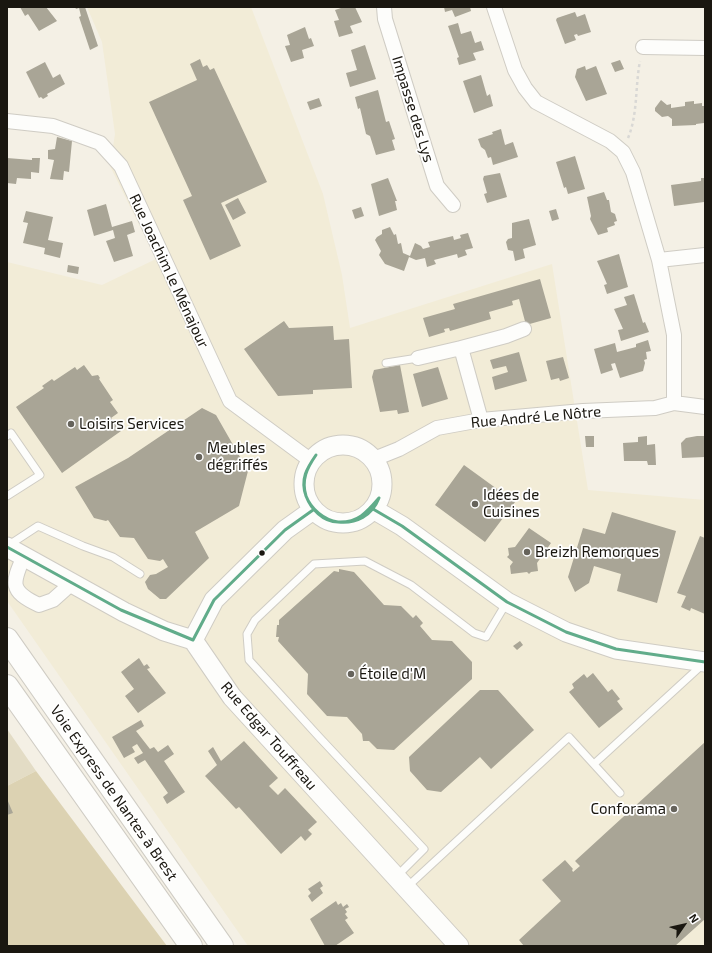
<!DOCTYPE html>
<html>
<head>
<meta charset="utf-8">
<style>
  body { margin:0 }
  #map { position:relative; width:712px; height:953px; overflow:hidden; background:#f4f0e5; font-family:"Exo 2",sans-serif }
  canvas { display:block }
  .frame { position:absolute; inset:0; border:8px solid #1a1710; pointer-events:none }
  .north { position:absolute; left:664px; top:905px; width:40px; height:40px; -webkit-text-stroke:3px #fff; paint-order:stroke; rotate:56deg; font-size:11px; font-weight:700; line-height:16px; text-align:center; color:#1a1710 }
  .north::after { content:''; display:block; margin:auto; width:14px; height:18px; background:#1a1710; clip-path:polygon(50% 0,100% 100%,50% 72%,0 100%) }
</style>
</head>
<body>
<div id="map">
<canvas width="712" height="953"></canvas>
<div class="frame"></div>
<div class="north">N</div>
</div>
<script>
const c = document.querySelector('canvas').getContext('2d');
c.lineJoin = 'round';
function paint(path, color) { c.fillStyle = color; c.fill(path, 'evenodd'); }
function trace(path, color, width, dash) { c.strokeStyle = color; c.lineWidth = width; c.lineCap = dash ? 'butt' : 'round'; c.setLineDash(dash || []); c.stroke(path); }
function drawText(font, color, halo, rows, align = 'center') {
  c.font = font + ' "Exo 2",sans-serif'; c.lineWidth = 3.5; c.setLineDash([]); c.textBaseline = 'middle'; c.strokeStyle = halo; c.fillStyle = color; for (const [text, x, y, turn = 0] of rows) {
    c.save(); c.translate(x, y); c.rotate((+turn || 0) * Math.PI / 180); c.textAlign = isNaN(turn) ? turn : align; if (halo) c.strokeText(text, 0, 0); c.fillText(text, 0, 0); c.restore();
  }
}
paint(new Path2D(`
  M87 7H251L323 194 342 275 350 328 552 264 588 490 705 500V946H248L7 601V262L102 285 156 259 110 166 115 134 102 42Z`), '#f2ecd7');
paint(new Path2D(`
  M7 729 36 771 7 786Z`), '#e3dcc5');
paint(new Path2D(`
  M36 771 167 946H7V786Z`), '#dcd2b2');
paint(new Path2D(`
  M20 7H46L57 21 39 31 28 14 25 16Z
  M75 7H85L98 46 90 50 79 17 81 16 79 8 76 9Z
  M344 7H355L362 22 350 26 353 33 339 37 334 21 339 20 335 10Z
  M444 7H470L471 11 455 17 452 10 445 12Z
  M575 12 577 17 585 14 591 32 578 36 577 34 574 35 576 40 565 44 556 20 557 18Z
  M458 23 461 34 471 31 475 43 481 41 484 50 473 53 476 60 459 65 457 58 459 57 448 26Z
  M305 27 309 39 311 38 314 46 302 50 304 58 291 62 285 46 290 45 287 35Z
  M365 45 376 79 350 87 346 73 357 70 351 50Z
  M200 59 203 67 207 65 210 70 214 68 267 182 221 203 241 246 210 260 183 200 192 196 149 102 197 80 190 64Z
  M620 60 624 69 615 72 611 63Z
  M45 62 53 78 60 74 65 84 47 94 48 96 43 99 41 97 39 98 26 72Z
  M585 66 586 70 596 66 607 94 586 101 575 77 577 69Z
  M481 75 487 96 490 94 493 106 474 113 463 81Z
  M378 90 386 122 389 121 395 139 392 140 395 150 376 155 370 136 366 134 360 108 358 109 355 97Z
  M319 98 322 106 310 110 307 102Z
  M661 100 667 105 671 104V108L685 106V102L694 101V104L702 103V106H705L704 123 696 124V125L672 126V119L668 116 662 117 655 111V108Z
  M501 129 505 145 513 142 518 157 493 165 491 157 488 158 485 150 481 147 478 139 493 134 492 132Z
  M57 137 72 141 69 172 64 171 63 180 50 179 54 160 48 159V150L55 149Z
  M575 156 585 189 568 194 566 187 564 188 556 162Z
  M7 158 32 160V158H40L39 173 31 172V179L17 178 16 184 7 183Z
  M500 173 507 197 487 203 484 194 487 193 483 179 484 176Z
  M388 178 397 201H395L397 210 379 216 371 184Z
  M701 178H705L704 202 674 206 671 185 701 181Z
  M604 192 607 200H609L611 212 615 214 617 221 614 222 615 225 607 228 608 232 598 235 590 219 591 216 587 197Z
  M238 198 246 213 233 220 225 205Z
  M106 204 112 227 132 221 135 232 127 235 133 256 114 262 106 241 115 238 113 230 94 236 87 210Z
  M361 207 364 216 355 219 352 210Z
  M556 209 559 219 552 221 549 211Z
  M26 211 53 217 48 240 63 243 60 258 44 254 45 248 23 243 28 223 23 222Z
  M529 219 536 245 523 249 525 258 515 261 513 251 508 250 506 242 508 239 512 238V223Z
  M390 227 394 235 396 234 398 244 401 243 403 253 410 256 415 243 421 246 423 249 430 247 428 242 453 236 454 240 461 238 460 235 468 233 473 248 465 250 467 255 458 258 457 254 434 260 436 264 427 267 425 258 416 260 409 257 404 271 385 264 379 255 381 251 375 240 377 237 382 234V230Z
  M619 254 628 287 607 294 604 285 607 284 597 261Z
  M68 265 79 267 78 274 67 272Z
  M540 279 551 318 526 325 519 299 512 301 513 305 489 312 491 319 450 331 449 328 444 329 445 332 429 337 423 318 455 309 453 304Z
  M634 294 643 323 645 322 649 332 621 341 618 330 623 329 614 309 627 305 624 297Z
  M284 321 289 328 333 326 334 340 349 339 352 388 313 390V394L278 396 244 349Z
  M648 340 651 351 646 352 647 359 644 360 645 363 643 371 620 378 615 363 611 364 613 370 601 374 594 349 615 343 617 352 636 347V344Z
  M519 352 527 381 495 390 492 377 508 372 506 366 493 369 490 360Z
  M563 357 569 378 560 381 559 378 551 380 546 361Z
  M84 365 92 376 98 375 100 378 99 379 113 400 110 402 118 413 111 418 121 431 62 473 16 407 44 388 42 386 52 379 54 381 75 367 77 370Z
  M400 365 409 412 398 414 397 410 380 412 372 377 374 370Z
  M438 367 448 399 422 407 413 374Z
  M202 408 216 415 248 471 239 506 195 532 209 558 166 599H160L148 589 145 582 150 575 156 574 168 567 163 559 160 561 148 559 134 538 120 537 108 520 106 521 94 518 75 487 128 458Z
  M585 436H594V447H586Z
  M647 436V445L655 444 656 465H648L647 461H624L623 443 638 442V437Z
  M697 436H705V457L682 458 681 443 686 438Z
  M464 465 515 502 485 542 435 505Z
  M612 512 676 531 657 603 617 591 621 574 594 566 589 583 575 592 568 577 583 528 605 534Z
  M529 528 551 543 537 563 538 571 531 572 529 574 527 572 511 574 510 566 513 562 507 557 509 555 508 548 515 547Z
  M700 536 705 538V614L691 608 690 611 681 607 686 596 677 593Z
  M339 569 354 572 384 605 401 606 413 618 416 615 423 623 420 626 432 640 452 641 472 662V679L394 750 377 749 369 741H363L362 734 347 717 327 716 307 694 308 674 278 641 279 637H276L277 625H279V620L334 571 339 572Z
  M520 641 523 645 517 650 513 646Z
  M139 658 144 666 147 664 150 668 147 669 166 693 138 713 125 696 134 689 121 672Z
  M593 673 608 692 612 689 620 699 617 701 623 709 599 728 569 692 574 688 572 684 584 674 587 678Z
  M480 690H498L534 730 491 769 480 757 441 792 427 790 410 771 409 757Z
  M141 720 144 726 136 731 150 749 154 747 158 752 168 745 174 754 164 761 185 792 167 804 163 797 168 793 145 760 138 764 134 758 143 753 137 744 132 747 135 752 124 758 112 737Z
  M244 741 278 778 269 786 278 795 285 788 317 822 308 830 312 834 305 841 301 836 281 854 239 807 236 809 205 776 217 765 208 751 213 747 221 761Z
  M705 742V919L675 946H524L519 940 561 901 542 880 565 860 573 869 572 870 573 872 580 866 575 861Z
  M7 799 13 813 7 815Z
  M320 881 323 886 320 888 323 893 312 902 308 896 311 893 308 889Z
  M336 901 338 905 341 903 343 907 347 904 349 907 345 909 347 912 345 914 348 918 345 920 354 933 335 946H325L310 919Z`), '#a9a596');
const lane = new Path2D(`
  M386 363 418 358
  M7 436 11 433 40 475 7 496
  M9 545 38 526 83 546 113 557 140 574
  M594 764 702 665
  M396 877 424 849 320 738 249 660 247 634 255 620 314 564 365 561 411 585 474 633 486 637 507 602
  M406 888 569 737 620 793`);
const street = new Path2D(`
  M384 7 385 19 437 186 453 205
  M494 7 515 70 525 88 536 102 610 141 623 152 633 172 659 260 674 335V403
  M643 47 705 48
  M7 121 53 126 100 143 121 166 230 401 310 460
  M659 260 705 255
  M418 358 461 348
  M481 420 461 348 506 336 524 329
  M374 459 399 449 437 428 481 420 583 411 655 408 674 403 705 407
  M24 556C12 583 9 591 39 605L53 600 72 583`);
const secondary = new Path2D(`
  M304 484a39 39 0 1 1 78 0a39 39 0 1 1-78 0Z
  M373 509 402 526 507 602 566 632 616 649 705 662
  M7 547 124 612 164 631 193 640 232 697 459 946
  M193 640 214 600 285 530 313 510`);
const highway = new Path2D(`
  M7 639 222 946
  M7 686 191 946`);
trace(lane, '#cfccc4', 9);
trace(street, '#cfccc4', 16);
trace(secondary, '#cfccc4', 21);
trace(highway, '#cfccc4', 24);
trace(new Path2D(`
  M628 138C638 114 635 87 640 61`), '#d9d8d5', 2.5, [3, 3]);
trace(lane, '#fdfdfb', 7);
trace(street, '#fdfdfb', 14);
trace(secondary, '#fdfdfb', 19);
trace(highway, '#fdfdfb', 22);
trace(new Path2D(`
  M306 496C311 509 324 520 338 522
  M306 496C311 509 323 522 338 522
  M306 496C300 479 307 468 316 455
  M306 496C301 480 307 468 316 455
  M373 509 402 526 507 602 566 632 616 649 705 662
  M338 522C358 523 367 512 379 498
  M338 522C356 524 372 516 379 498
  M7 547 121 610 193 640
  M193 640 214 600 285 530 313 510`), '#61ac8a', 3);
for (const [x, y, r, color] of [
  [71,424,4,"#66635b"],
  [199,457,4,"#66635b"],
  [475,504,4,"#66635b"],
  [527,552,4,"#66635b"],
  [262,553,3.5,"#1a1710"],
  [351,674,4,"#66635b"],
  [674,809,4,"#66635b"]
]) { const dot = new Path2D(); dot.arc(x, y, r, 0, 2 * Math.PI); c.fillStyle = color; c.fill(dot); trace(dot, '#fff', 1.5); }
drawText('15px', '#1a1710', '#fff', [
  ["Impasse des Lys",413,109,73],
  ["Rue Joachim le Ménajour",169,271,65],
  ["Rue André Le Nôtre",536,417,-5],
  ["Rue Edgar Touffreau",269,736,49],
  ["Voie Express de Nantes à Brest",114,793,55]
]);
drawText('15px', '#1a1710', '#fff', [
  ["Loisirs Services",79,424],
  ["Meubles",207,448],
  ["dégriffés",207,465],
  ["Idées de",483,495],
  ["Cuisines",483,512],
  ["Breizh Remorques",535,552],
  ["Étoile d'M",359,674],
  ["Conforama",666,809,"right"]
], 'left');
</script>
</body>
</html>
